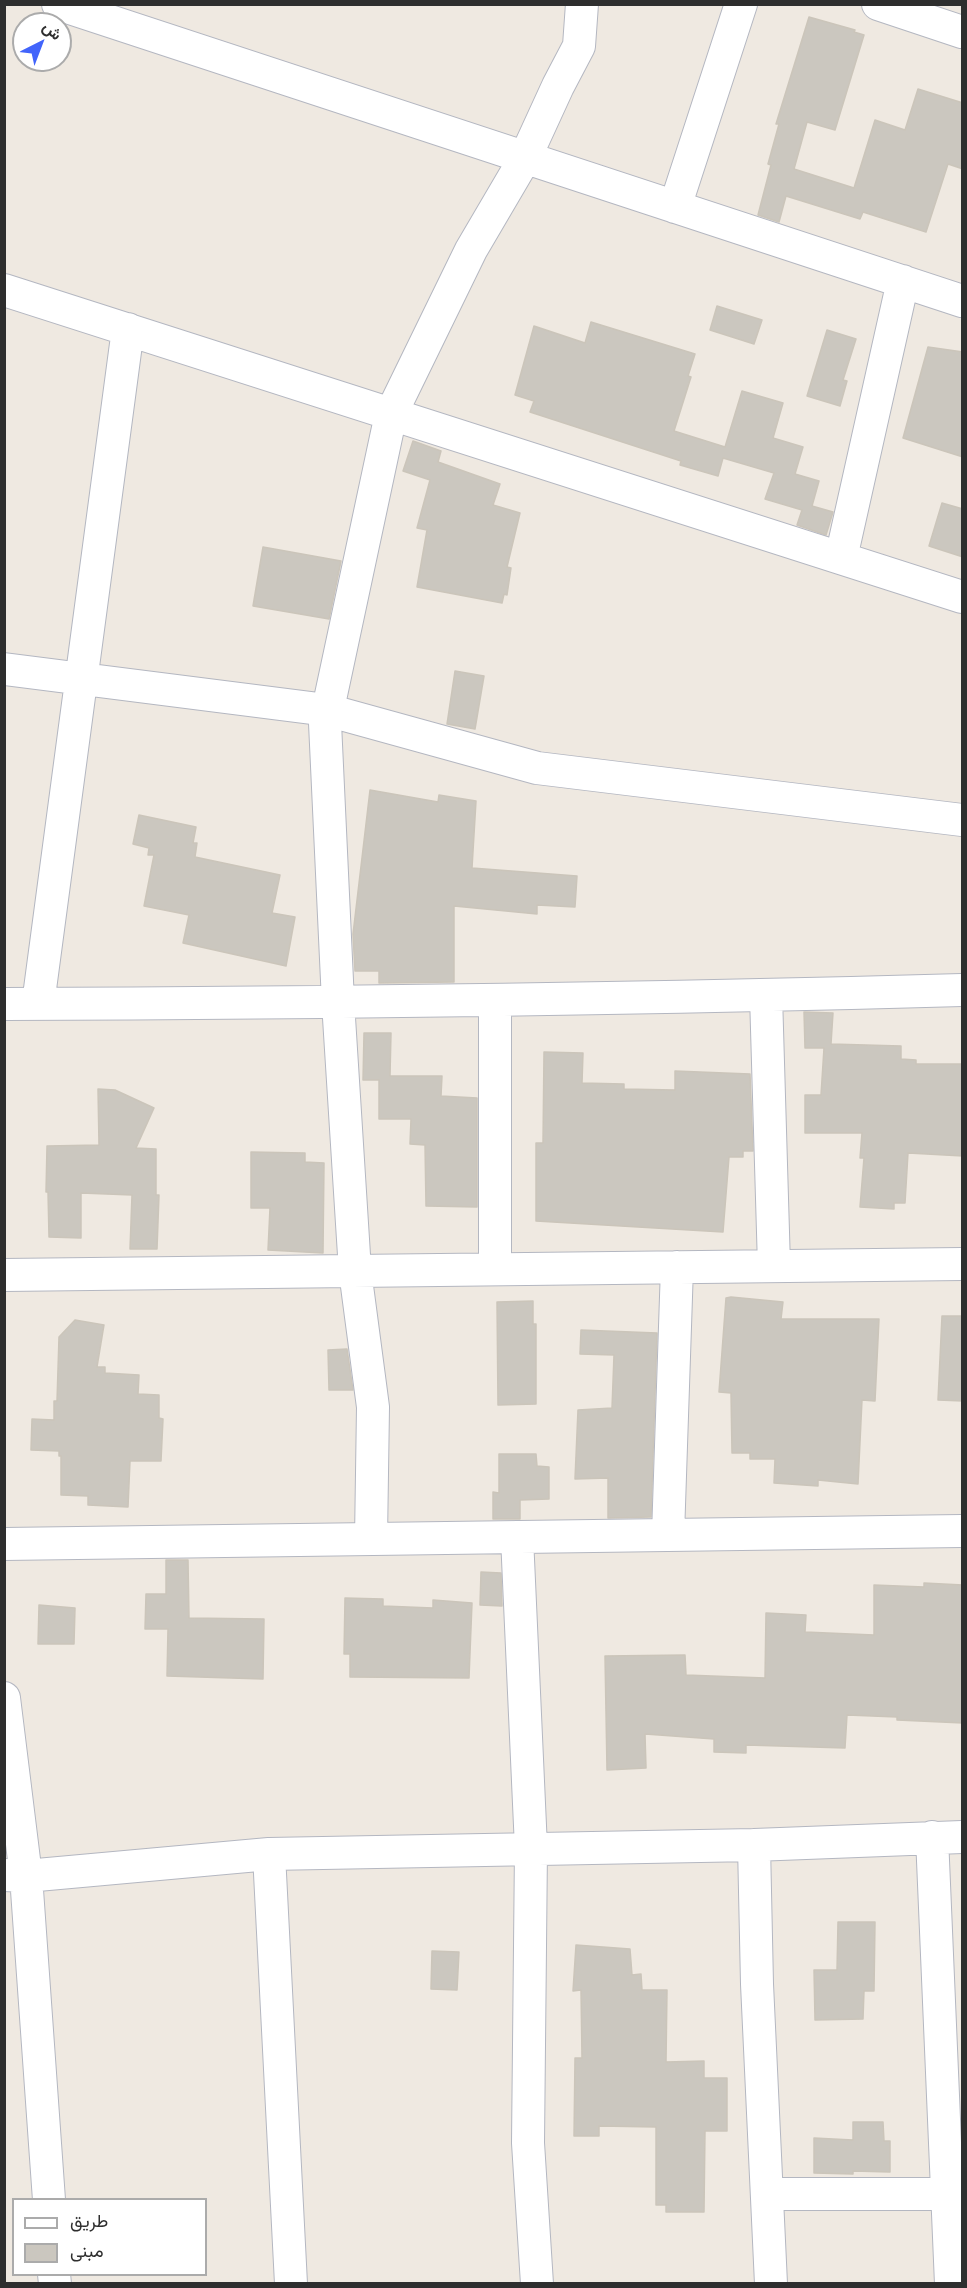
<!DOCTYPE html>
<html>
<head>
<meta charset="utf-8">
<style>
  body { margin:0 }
  #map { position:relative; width:967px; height:2288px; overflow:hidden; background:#efe9e1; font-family:Inter,Vazirmatn,sans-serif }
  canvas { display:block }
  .frame { position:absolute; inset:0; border:6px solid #2e2e2e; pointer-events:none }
  .legend { position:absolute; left:12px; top:2198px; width:195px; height:78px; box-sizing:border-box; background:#fff; border:2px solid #ababab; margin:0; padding:8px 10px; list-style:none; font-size:18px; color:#2e2e2e }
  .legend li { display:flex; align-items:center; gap:12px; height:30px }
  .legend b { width:30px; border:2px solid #ababab }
  .north { position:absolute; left:12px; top:12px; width:60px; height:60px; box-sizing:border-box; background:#fff; border:2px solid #ababab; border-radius:50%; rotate:42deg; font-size:16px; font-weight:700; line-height:24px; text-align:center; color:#2e2e2e }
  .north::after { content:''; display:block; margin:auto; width:21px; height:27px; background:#4264fb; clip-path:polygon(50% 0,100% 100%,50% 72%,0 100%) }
</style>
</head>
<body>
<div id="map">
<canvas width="967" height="2288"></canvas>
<div class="frame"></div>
<ul class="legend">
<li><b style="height:8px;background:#fff"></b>طريق</li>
<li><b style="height:16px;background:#cbc7bf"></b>مبنى</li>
</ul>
<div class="north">ش</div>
</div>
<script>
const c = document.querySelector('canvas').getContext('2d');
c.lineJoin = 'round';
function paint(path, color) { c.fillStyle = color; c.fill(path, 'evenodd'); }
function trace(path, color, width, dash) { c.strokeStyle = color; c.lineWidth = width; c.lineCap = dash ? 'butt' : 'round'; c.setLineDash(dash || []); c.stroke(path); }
const building = new Path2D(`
  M809 17 855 30 854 32 864 35 835 130 807 122 794 169 854 188 875 120 905 130 918 89 963 103V169L948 164 926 232 863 212 860 219 786 196 779 222 758 215 771 165 768 164 779 124H776Z
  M717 306 762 320 754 344 710 330Z
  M591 322 695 354 688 376 691 377 674 431 725 447 742 391 783 403 773 438 803 447 795 474 819 481 812 506 833 512 826 535 797 525 802 510 765 499 774 473 723 458 718 476 680 465 681 461 530 412 534 401 515 395 534 326 585 343Z
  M827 330 856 339 843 380 847 381 840 406 807 396Z
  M928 347 963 352V457L903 438Z
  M413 441 441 451 438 462 500 484 493 505 520 513 507 567 511 568 507 595 504 594 502 603 417 587 427 530 417 528 430 480 403 471Z
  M942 503 963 509V557L929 546Z
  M263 547 341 561 329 619 253 606Z
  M455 671 484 676 475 729 447 724Z
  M370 790 438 802 439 795 476 801 472 868 577 876 575 907 537 905V914L454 906V982L379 983V971H355L353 934Z
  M139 815 196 827 193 843H197L195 857 280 875 272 913 295 917 286 966 183 943 189 915 144 906 154 855H148L149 848 133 844Z
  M804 1012 833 1013 831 1044 901 1046V1059L916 1060V1064H963V1156L908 1153 905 1203H894V1209L860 1207 864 1158H860L862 1133H805V1095H821L824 1048H805Z
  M364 1033H391L390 1076H442L441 1096 477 1098V1207L426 1206 425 1145 410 1144 411 1119H379V1080H363Z
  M544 1052 583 1053 582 1083 624 1084V1089L675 1090V1071L750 1074 753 1151H743V1157H729L723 1232 536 1221V1143H543Z
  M98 1089 115 1090 154 1108 136 1148 156 1149V1195H159L157 1249H130L132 1195 81 1193V1238L49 1237 48 1192H46L47 1146 99 1145Z
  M251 1152 305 1153V1162L324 1163 323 1253 268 1250 270 1208H251Z
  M731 1297 783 1302 781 1319H879L875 1401 862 1400 858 1484 818 1480V1486L774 1483 775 1459H750V1453H732L731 1393 719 1392 726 1298Z
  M533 1301V1324H536V1404L498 1405 497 1302Z
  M942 1316H963V1401L938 1400Z
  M75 1320 104 1325 97 1367H105V1373L139 1375 138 1394 159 1395V1418L163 1419 161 1461H130L128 1507 88 1505V1496L61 1495V1456H59V1451L31 1450 32 1419 54 1420V1401H57L59 1337Z
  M581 1330 657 1333 651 1517 608 1518V1478L575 1479 578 1410 612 1408 614 1355 580 1354Z
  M347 1349 353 1390H329L328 1350Z
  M499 1454H536L537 1466 549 1467V1499L520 1500V1519H493V1492L499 1493Z
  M166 1560H188L189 1618 264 1619 263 1679 167 1676 168 1629H145L146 1594H166Z
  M481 1572 501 1573 502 1606 480 1605Z
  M924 1583 963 1585V1723L897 1720V1717L847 1715 845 1748 746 1745V1753L714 1752V1739L645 1734 646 1768 607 1770 605 1656 685 1655 686 1675 765 1678 766 1613 806 1615 805 1632 874 1635V1585L924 1587Z
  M345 1598 383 1599V1606L433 1608V1600L472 1603 469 1678 350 1677V1654H344Z
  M39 1605 75 1608 74 1644H38Z
  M838 1922H875L874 1991H864L863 2019 815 2020 814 1970H837Z
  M576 1945 630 1949 632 1975 641 1974 642 1990H667L666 2062 704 2061V2078H727V2131H705L704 2212H666V2205H656V2127L599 2126V2136H574L575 2058H582L581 1990 573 1991Z
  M432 1951 459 1952 457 1990 431 1989Z
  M853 2122H883L884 2141H890V2172L853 2171V2174L814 2173V2138L853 2140Z`);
paint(building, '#cbc7bf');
trace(building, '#cbc5ba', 1.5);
const minor = new Path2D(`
  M58 4 962 301
  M878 4 962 32
  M675 207 741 4
  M4 290 962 597
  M841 558 903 281
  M4 669 327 710 537 768 962 820
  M766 995 774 1266
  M4 1004C324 1003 643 999 962 990
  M38 1004 128 329
  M495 1269V1000
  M4 1275 962 1264
  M668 1535 677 1267
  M517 1537 531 1848 528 2143 537 2284
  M371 1539 373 1407 355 1271 338 1002 325 723 391 414 471 250 525 158 558 86 579 46 582 4
  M4 1544 962 1531
  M4 1698 26 1876 49 2200
  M932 1837 951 2284
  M754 1845 757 1984 771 2284
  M269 1854 291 2284
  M4 1875 26 1876 269 1854 754 1845 962 1837
  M767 2194H947
  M54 2274 55 2284`);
trace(minor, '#b4b7c1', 34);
trace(minor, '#fff', 32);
</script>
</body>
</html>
